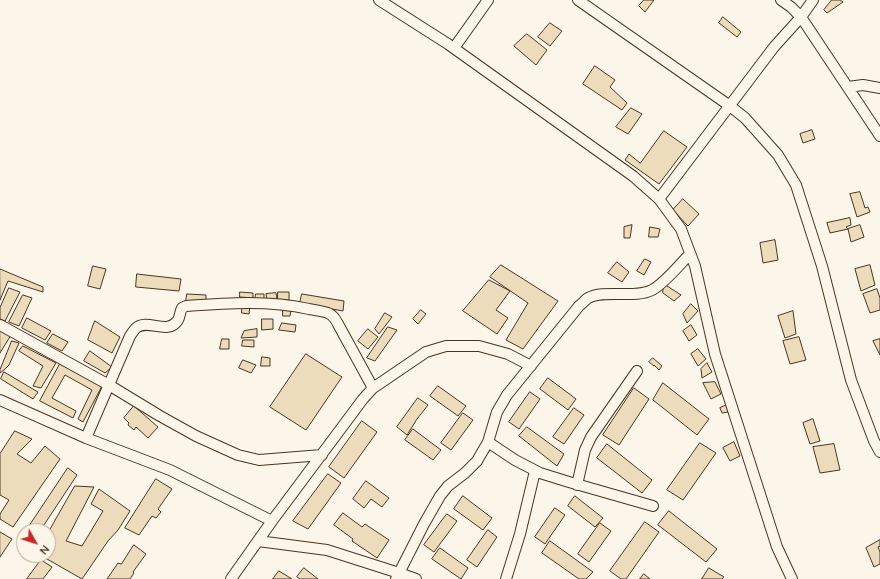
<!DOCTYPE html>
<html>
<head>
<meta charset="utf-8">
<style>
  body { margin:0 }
  #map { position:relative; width:880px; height:579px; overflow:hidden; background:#fbf6e9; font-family:Quicksand,sans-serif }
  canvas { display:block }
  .north { position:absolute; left:16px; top:523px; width:40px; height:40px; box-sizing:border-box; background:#fbf6e9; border:1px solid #b4a999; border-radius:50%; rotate:129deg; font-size:11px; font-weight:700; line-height:16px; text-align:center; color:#4a3520 }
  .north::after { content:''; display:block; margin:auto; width:14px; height:18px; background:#c62828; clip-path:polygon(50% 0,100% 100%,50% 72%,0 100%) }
</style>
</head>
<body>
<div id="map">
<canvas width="880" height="579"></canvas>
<div class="north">N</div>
</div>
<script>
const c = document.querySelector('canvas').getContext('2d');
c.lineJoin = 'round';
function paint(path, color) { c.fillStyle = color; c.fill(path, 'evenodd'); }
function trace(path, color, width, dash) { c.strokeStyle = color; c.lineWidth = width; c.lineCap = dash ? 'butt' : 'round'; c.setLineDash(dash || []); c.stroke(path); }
const building = new Path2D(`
  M644 0H654L645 12 639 6Z
  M832 0H840L843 2 827 13 824 10Z
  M723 17 741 32 737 37 719 23Z
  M550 23 562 31 550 46 538 37Z
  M527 34 547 50 536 65 514 46Z
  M595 66 615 80 610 87 627 103 622 110 583 84Z
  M631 108 642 114 628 134 616 127Z
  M812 130 815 139 803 143 800 134Z
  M664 131 687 147 659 184 625 160 629 154 640 163Z
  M860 192 865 208 868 207 870 212 857 217 850 194Z
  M683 199 699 214 688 226 673 210Z
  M850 218 851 225 846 227 848 229 830 233 827 223Z
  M632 225 630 238H624V227Z
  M860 225 864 237 851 242 848 229Z
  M650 227 660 229 658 237H649Z
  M775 240 778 260 763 263 760 243Z
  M645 259 651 262 644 275 637 271Z
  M617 262 629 272 622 282 608 273Z
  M501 265 558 301 523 349 506 340 528 303 490 277Z
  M870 265 875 285 861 291 855 269Z
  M93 266 106 269 100 289 88 286Z
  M0 269 43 287V292L8 281 0 300Z
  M137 274 181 279 179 291 136 287Z
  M489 280 510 291 496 310 508 318 497 334 463 311Z
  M664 284 681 295 674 301 663 293Z
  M9 288 20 292 5 321 0 319V308Z
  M877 289 880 298V310L870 313 863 294Z
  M240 292 253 293V298L240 297Z
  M278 292H289V300H278Z
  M276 293 277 299 267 300 266 294Z
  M187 294 206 295V303L186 302Z
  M256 294H264V300H255Z
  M302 294 344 301 343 311 300 303Z
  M23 295 32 298 19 326 9 322Z
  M691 304 698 311 687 323 683 314Z
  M242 305H250L249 314 242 313Z
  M283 309 291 310 290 316H283Z
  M421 310 426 314 418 324 413 319Z
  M793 311 796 334 785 338 778 316Z
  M385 313 392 317 379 334 375 329Z
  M27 318 51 331 45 340 22 328Z
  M262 319H273V329L262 330Z
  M95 321 120 337 112 353 88 340Z
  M282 323 296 325 295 332 279 330Z
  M691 325 697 335 689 341 683 331Z
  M388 327 397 330 375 361 367 358Z
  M0 329 11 335 0 353Z
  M257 329V337L241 338 244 331Z
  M368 329 378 337 368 349 358 341Z
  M53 334 68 342 62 351 47 343Z
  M799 337 806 360 790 364 783 341Z
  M222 339H229V349H220Z
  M880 339V355L873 341Z
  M243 340H254V347L242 346Z
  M12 341 19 343 9 365 5 369 0 373V370Z
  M23 346 56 363 41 388 33 386 43 366 19 351Z
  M698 349 706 359 698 366 691 354Z
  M90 351 112 367 105 373 84 361Z
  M306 354 342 377 306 430 270 407Z
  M262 357 270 358V366H261Z
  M653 358 662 366 659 370 654 365V366L649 362Z
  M243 360 256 365 251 373 239 368Z
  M707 363 712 372 702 378 701 369Z
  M60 364 102 386 83 422 78 419 92 390 65 375 52 398 76 411 73 418 40 401Z
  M4 372 38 392 33 399 1 379Z
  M548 378 576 399 568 410 540 389Z
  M715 382 721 394 711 399 703 383Z
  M663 383 709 419 697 435 653 400Z
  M438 386 466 406 458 416 430 396Z
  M634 388 649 399 619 445 603 435Z
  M530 392 540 399 519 429 509 422Z
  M418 398 428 405 417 419 407 435 397 427Z
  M727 405 728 412 722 413 720 408Z
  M134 406 158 427 148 438 136 427 134 430 128 425 129 423 124 418Z
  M574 408 584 415 564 444 553 437Z
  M463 413 473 420 451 450 441 443Z
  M813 419 820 441 810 444 803 423Z
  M362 421 377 432 344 478 329 467Z
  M527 427 564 454 557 466 519 436Z
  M413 429 441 450 433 460 405 440Z
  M15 431 32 439 17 454 31 463 45 446 60 459 13 527 0 519V514L9 500 0 495V454Z
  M734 442 740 456 730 461 723 448Z
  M700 443 716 453 683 500 667 490Z
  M607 444 652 480 642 493 597 458Z
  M834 444 840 470 820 473 813 447Z
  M68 468 77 475 40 531H26Z
  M328 474 341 483 308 529 293 521Z
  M156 479 172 489 158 509 161 512 156 518 152 516 139 535 125 528Z
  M366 481 389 498 382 507 371 499 364 508 353 499Z
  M75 486 94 487 66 541 82 546 103 511 91 504 99 489 130 511 118 530 108 541 82 579 40 555H48V533Z
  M463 496 492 518 483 530 454 509Z
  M575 496 603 518 595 527 568 506Z
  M555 508 565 515 545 544 535 537Z
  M669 511 717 549 706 562 658 525Z
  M343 513 362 527 365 524 389 540 377 558 352 541 353 539 334 525Z
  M447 514 457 521 434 552 424 545Z
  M645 522 659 532 626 579H621L610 571Z
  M600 523 611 531 589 562 578 554Z
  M488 530 497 537 477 567 467 560Z
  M0 532 12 539 0 557Z
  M880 540V546L878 547 880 552V564L874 567 866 548Z
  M550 541 593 572 586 579H579L542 553Z
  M134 545 146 554 133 572 134 573 130 579H107L118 563 121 564Z
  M440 548 468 568 461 579 432 559Z
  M41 560 52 567 43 579H27Z
  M304 568 318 579H300L297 577Z
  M709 568 724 577 722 579H702Z
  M279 571 292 579H273Z
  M644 574 650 579H640Z`);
paint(building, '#ecdcbc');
trace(building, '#4a3520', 1);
const minor = new Path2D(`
  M379 0 448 44 633 176 659 199 681 229 695 266 715 354 777 547 792 579
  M578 0 730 106 745 118 778 155 796 185 822 266 851 380 874 441 880 452
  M781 0 791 7 801 17 880 136
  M454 48 488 0
  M848 87 863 85 880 88
  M659 199 774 47 801 17 813 0
  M0 325 109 385 160 416 196 436 238 455 259 460 322 455
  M0 400 86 438 170 470 272 521
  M86 438 130 336C132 333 134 330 136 328 148 318 168 336 178 320 180 317 180 311 182 308L186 306C227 303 269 300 309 309 315 310 322 311 328 313 333 315 336 320 338 324L373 388
  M488 442 515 460 540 473 569 482 653 506
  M577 485 585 450 591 437 637 371
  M258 541 327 550 399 573 416 579
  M231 579 272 521 363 399 373 388 426 352 446 346H479L508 354 531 366
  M396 579 424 524 440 496 448 486 465 473 477 461 488 442 497 412 507 395 579 306C582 304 585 300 588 298 604 289 635 299 652 290 664 284 680 264 690 254
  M506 579 520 534 535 471`);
trace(minor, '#4a3520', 12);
trace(minor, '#fbf6e9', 10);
</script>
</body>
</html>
